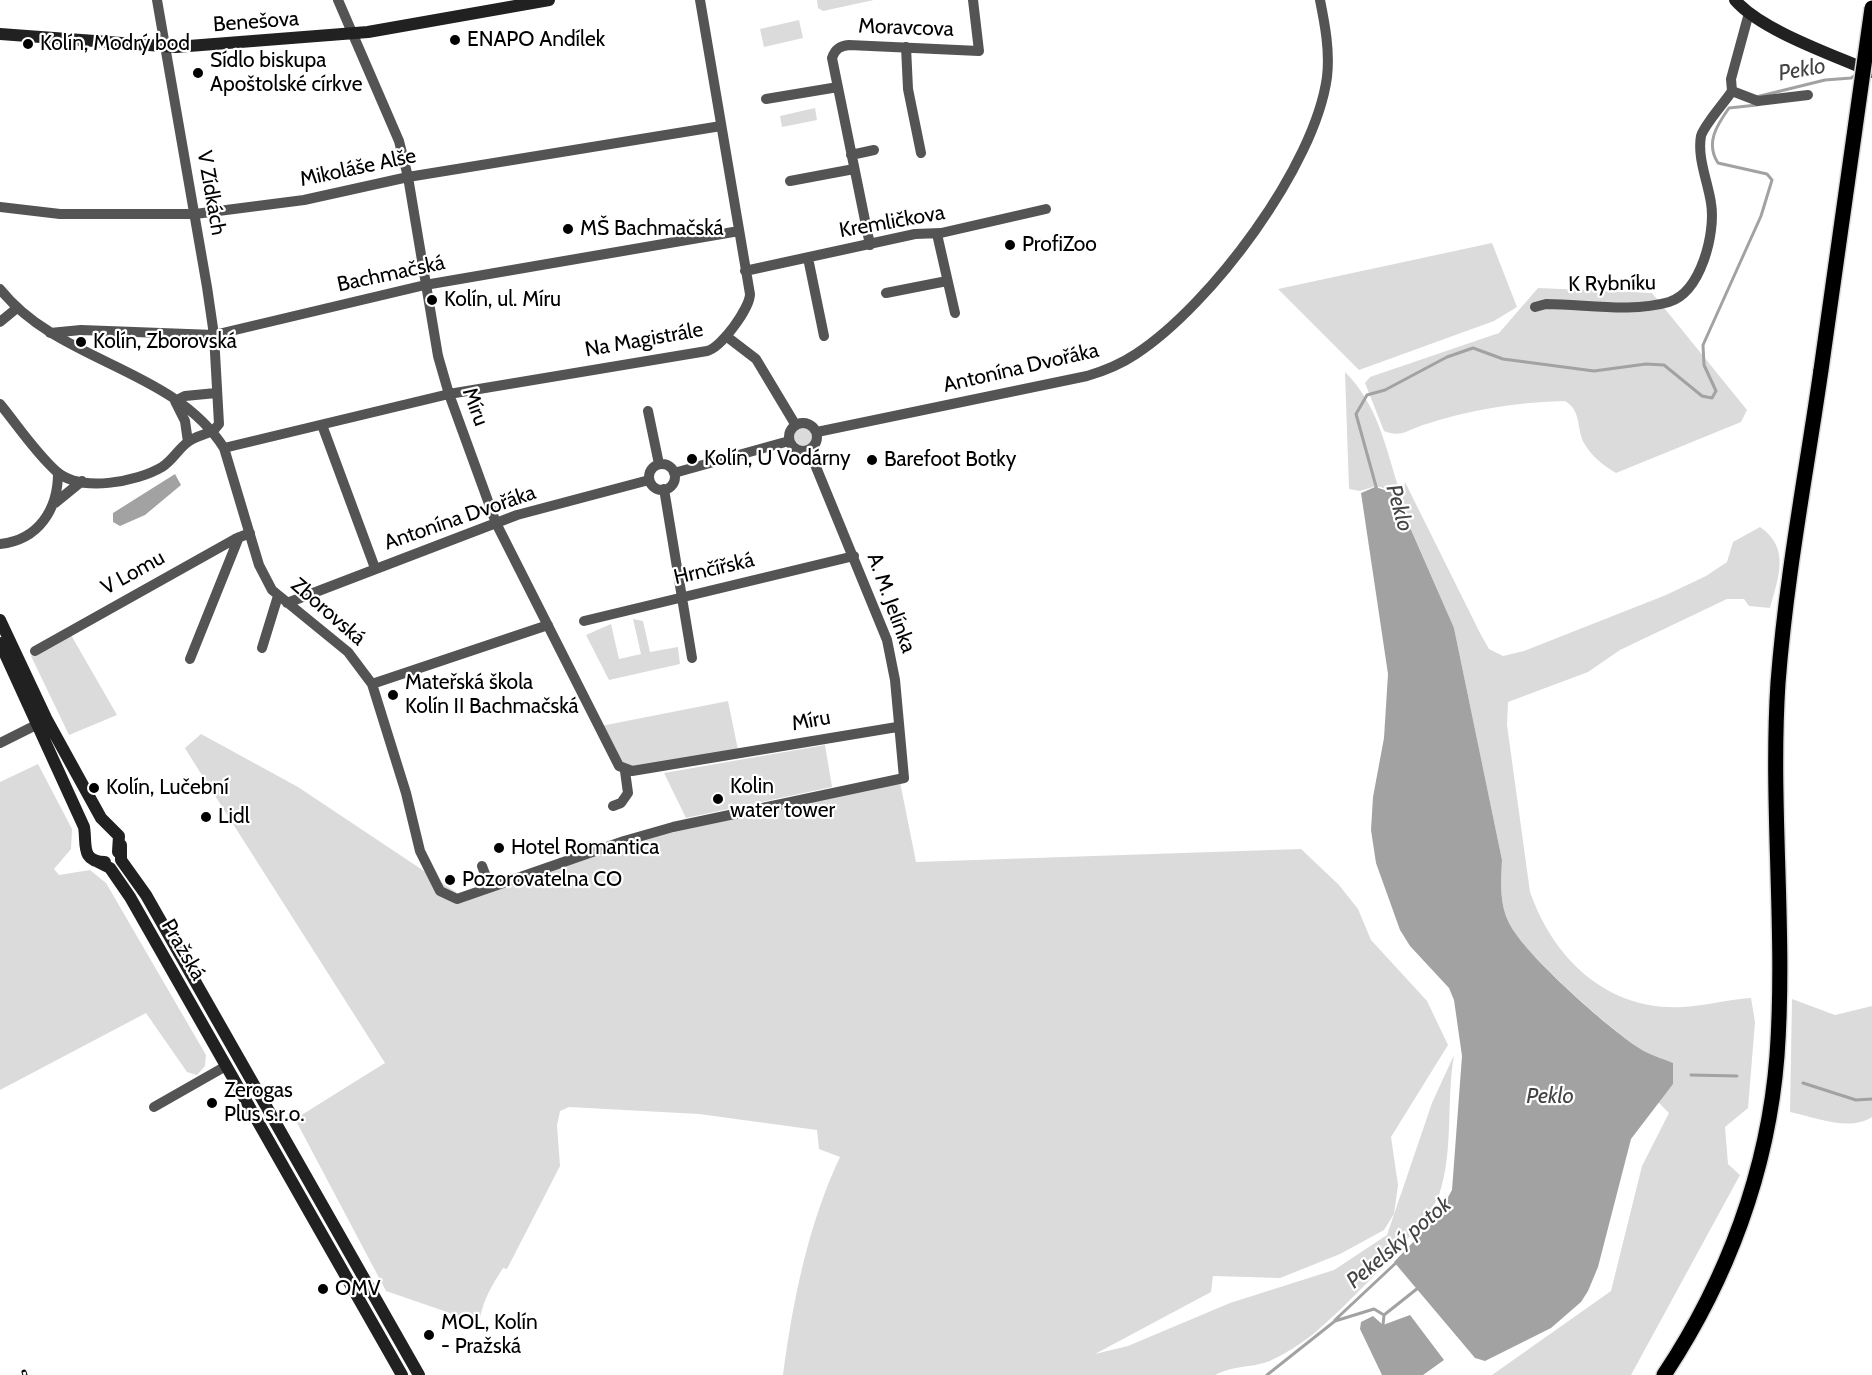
<!DOCTYPE html>
<html>
<head>
<meta charset="utf-8">
<style>
  body { margin:0 }
  canvas { display:block; background:#fff }
</style>
</head>
<body>
<canvas width="1872" height="1375"></canvas>
<script>
const c = document.querySelector('canvas').getContext('2d');
c.lineJoin = 'round';
function paint(path, color) { c.fillStyle = color; c.fill(path, 'evenodd'); }
function trace(path, color, width, dash) { c.strokeStyle = color; c.lineWidth = width; c.lineCap = dash ? 'butt' : 'round'; c.setLineDash(dash || []); c.stroke(path); }
function drawText(font, color, halo, rows, align = 'center') {
  c.font = font + ' Cabin,sans-serif'; c.lineWidth = 4.5; c.setLineDash([]); c.textBaseline = 'middle'; c.strokeStyle = halo; c.fillStyle = color; for (const [text, x, y, turn = 0] of rows) {
    c.save(); c.translate(x, y); c.rotate((+turn || 0) * Math.PI / 180); c.textAlign = isNaN(turn) ? turn : align; if (halo) c.strokeText(text, 0, 0); c.fillText(text, 0, 0); c.restore();
  }
}
paint(new Path2D(`
  M817 0H874L823 11 818 8Z
  M799 20 803 38 764 47 760 29Z
  M815 108 817 120 782 127 780 116Z
  M1492 243 1517 307 1494 321 1359 370 1278 289Z
  M1538 288 1652 293 1747 410 1741 422 1616 473C1603 465 1592 457 1584 443 1576 428 1582 411 1565 401 1518 402 1468 410 1423 425 1407 430 1401 438 1384 431L1365 383 1370 377 1499 333Z
  M1345 372C1377 404 1385 444 1398 486L1395 491 1376 486 1360 491 1349 489Z
  M793 437a10 10 0 1 1 20 0a10 10 0 1 1-20 0Z
  M1405 482 1481 635 1489 649 1503 656 1524 651 1666 595 1706 576 1727 562 1733 542 1760 527C1791 548 1778 578 1770 608L1749 606 1744 599H1727L1620 650 1588 672 1508 702 1507 725 1530 892C1554 960 1608 1011 1683 1007 1706 1006 1729 999 1751 998L1755 1022 1748 1108 1725 1127 1728 1164 1740 1175 1631 1375H1492L1611 1291 1642 1166 1669 1113 1657 1101 1673 1084V1063C1662 1058 1649 1055 1639 1048 1608 1027 1524 954 1509 923 1499 903 1501 882 1502 860L1454 628 1401 506Z
  M633 619 643 621 650 652 678 647 680 664 609 680 586 635 611 624 619 659 641 654Z
  M71 635 117 715 69 735 31 656Z
  M728 701 738 750 627 768 621 763 601 726Z
  M201 734 298 787 466 899 625 843 900 782 916 862 1301 849 1339 885 1358 909 1371 940 1427 1001 1448 1045 1391 1137 1398 1185 1394 1214 1384 1230 1340 1254 1280 1278 1213 1276 1211 1292 1095 1354 1128 1346 1230 1303 1334 1270 1387 1235 1432 1103 1454 1055C1446 1101 1454 1151 1439 1195 1429 1223 1343 1309 1318 1330 1307 1340 1281 1357 1267 1362 1249 1368 1236 1365 1215 1375H783C793 1300 808 1225 840 1157L819 1149 817 1130 699 1114 569 1107 560 1111 557 1125 560 1166 507 1269 503 1268C492 1285 482 1302 479 1323L386 1291 295 1119 385 1063 193 761 185 748Z
  M825 745 832 787 686 818 664 773Z
  M38 764 72 829 71 849 54 869 59 875 90 870 106 883 206 1055 205 1066 197 1075 187 1072 146 1013 0 1090V782Z
  M1792 999 1835 1015 1872 1006V1117C1849 1132 1815 1117 1790 1112Z`), '#dbdbdb');
paint(new Path2D(`
  M175 474 181 485 145 515 120 526 113 522V513Z
  M1375 487 1395 493 1454 628 1502 860C1501 882 1499 903 1509 923 1525 955 1608 1028 1639 1048 1649 1055 1662 1058 1673 1063V1084L1631 1139 1598 1267 1588 1291 1581 1302 1551 1328 1485 1361 1475 1358 1394 1262 1437 1217 1452 1190 1462 1056 1454 1000 1449 988 1410 946 1400 930 1376 863 1371 830 1373 797 1384 738 1388 674 1361 493Z
  M1410 1315 1444 1360 1423 1375H1382L1360 1329 1361 1322 1373 1316 1383 1325Z`), '#a2a2a2');
trace(new Path2D(`
  M1756 97 1825 80 1851 78 1857 74
  M1377 490 1356 414 1367 395 1385 390 1447 357 1473 348 1503 359 1594 371 1646 364 1664 365 1702 396 1712 398 1716 391 1704 365 1703 345 1761 216 1772 180 1767 174 1718 163C1705 143 1717 125 1729 108L1757 105 1756 103
  M1691 1075 1737 1076
  M1803 1083 1856 1100 1872 1099
  M1335 1320 1398 1261
  M1383 1325 1384 1315
  M1267 1375 1335 1321 1374 1309 1384 1315 1418 1288`), '#a2a2a2', 3);
const primary = new Path2D(`
  M1664 1375C1727 1280 1768 1171 1777 1056 1786 932 1770 807 1778 683 1786 578 1806 474 1821 370`);
trace(primary, '#dbdbdb', 18);
trace(new Path2D(`
  M338 0 399 141 408 177 438 356 449 394 496 523 619 766 632 771 897 727
  M906 47 908 89 921 153
  M1732 91 1758 101 1808 95
  M766 99 838 87
  M851 155 874 150
  M790 181 854 169
  M0 207 60 214H195L304 200 408 177 721 126
  M937 234 955 313
  M870 245 832 58C835 49 840 46 849 45L979 51 973 0
  M808 258 824 336
  M745 271 915 234 941 233 1046 209
  M0 289C59 363 172 367 224 448L259 565 272 590 348 652 372 684 406 793 420 851 440 891 457 899 624 841 673 827 904 778 895 680 887 640 809 450
  M886 293 947 281
  M1535 307 1546 304C1585 304 1631 313 1669 302 1701 292 1716 233 1711 203 1708 182 1697 158 1701 136 1704 125 1725 102 1732 91L1731 79 1749 13
  M0 322 17 308
  M50 333 81 330 214 335 425 285 739 231
  M726 336 756 359 795 424
  M0 404C18 426 35 452 56 471 80 493 137 482 162 467 173 460 178 449 188 442 199 433 211 436 219 424L214 335 207 287 157 0
  M648 411 659 464
  M789 437a14 14 0 1 1 28 0a14 14 0 1 1-28 0Z
  M322 425 375 568
  M817 432 1087 376C1104 371 1121 364 1136 354 1211 305 1315 166 1327 77 1330 51 1325 25 1320 0
  M188 442 185 421 175 401 185 396 216 393
  M224 448 449 394 707 351C721 348 750 308 750 294L700 0
  M649 477a13 13 0 1 1 26 0a13 13 0 1 1-26 0Z
  M674 473 789 441
  M664 489 692 658
  M55 503 82 481
  M0 544C39 540 58 509 58 473
  M287 603 517 515 649 480
  M584 621 854 556
  M262 648 278 596
  M35 651 235 539 250 533
  M190 659 239 537
  M372 684 548 625
  M0 743 38 724
  M613 806 621 803 628 793 625 771
  M482 866 490 887
  M154 1107 226 1066`), '#545454', 10);
trace(new Path2D(`
  M1735 0C1762 31 1834 55 1872 72
  M0 34 176 47 368 32 549 0
  M0 620 47 720 101 818 119 836 118 852
  M0 643 84 827C87 843 80 862 105 862
  M121 845V860L146 895 419 1375
  M98 862 110 868 130 897 402 1375`), '#212121', 12);
trace(primary, '#000', 15);
const rail = new Path2D(`
  M24 1372 25 1375`);
trace(rail, '#000', 5);
trace(rail, '#fff', 3, [9]);
const primaryBridge = new Path2D(`
  M1821 370 1872 8`);
trace(primaryBridge, '#dbdbdb', 18, []);
trace(primaryBridge, '#000', 15);
for (const [x, y, r, color] of [
  [455,40,6,"#000"],
  [28,44,6,"#000"],
  [198,73,6,"#000"],
  [568,229,6,"#000"],
  [1010,245,6,"#000"],
  [432,300,6,"#000"],
  [81,342,6,"#000"],
  [692,459,6,"#000"],
  [872,460,6,"#000"],
  [393,695,6,"#000"],
  [94,788,6,"#000"],
  [718,799,6,"#000"],
  [206,817,6,"#000"],
  [499,848,6,"#000"],
  [450,880,6,"#000"],
  [212,1103,6,"#000"],
  [323,1289,6,"#000"],
  [429,1335,6,"#000"]
]) { const dot = new Path2D(); dot.arc(x, y, r, 0, 2 * Math.PI); c.fillStyle = color; c.fill(dot); trace(dot, '#fff', 2); }
drawText('21px', '#000', '#fff', [
  ["Benešova",256,22,-4],
  ["Moravcova",906,28,2],
  ["Mikoláše Alše",358,168,-12],
  ["V Zídkách",211,193,80],
  ["Kremličkova",892,222,-10],
  ["Bachmačská",391,274,-12],
  ["K Rybníku",1612,284,-1],
  ["Na Magistrále",644,340,-10],
  ["Antonína Dvořáka",1021,368,-13],
  ["Míru",475,407,70],
  ["Antonína Dvořáka",460,518,-19],
  ["Hrnčířská",714,569,-13],
  ["V Lomu",133,573,-29],
  ["A. M. Jelínka",891,603,70],
  ["Zborovská",328,612,41],
  ["Míru",811,721,-10],
  ["Pražská",183,950,60]
]);
drawText('21px', '#000', '#fff', [
  ["ENAPO Andílek",467,40],
  ["Kolín, Modrý bod",40,44],
  ["Sídlo biskupa",210,61],
  ["Apoštolské církve",210,85],
  ["MŠ Bachmačská",580,229],
  ["ProfiZoo",1022,245],
  ["Kolín, ul. Míru",444,300],
  ["Kolín, Zborovská",93,342],
  ["Kolín, U Vodárny",704,459],
  ["Barefoot Botky",884,460],
  ["Mateřská škola",405,683],
  ["Kolín II Bachmačská",405,707],
  ["Kolin",730,787],
  ["water tower",730,811],
  ["Kolín, Lučební",106,788],
  ["Lidl",218,817],
  ["Hotel Romantica",511,848],
  ["Pozorovatelna CO",462,880],
  ["Zerogas",224,1091],
  ["Plus s.r.o.",224,1115],
  ["OMV",335,1289],
  ["MOL, Kolín",441,1323],
  ["- Pražská",441,1347]
], 'left');
drawText('italic 22px', '#434343', '#fff', [
  ["Peklo",1802,70,-10],
  ["Peklo",1399,508,74],
  ["Peklo",1550,1097],
  ["Pekelský potok",1399,1243,-40]
]);
</script>
</body>
</html>
